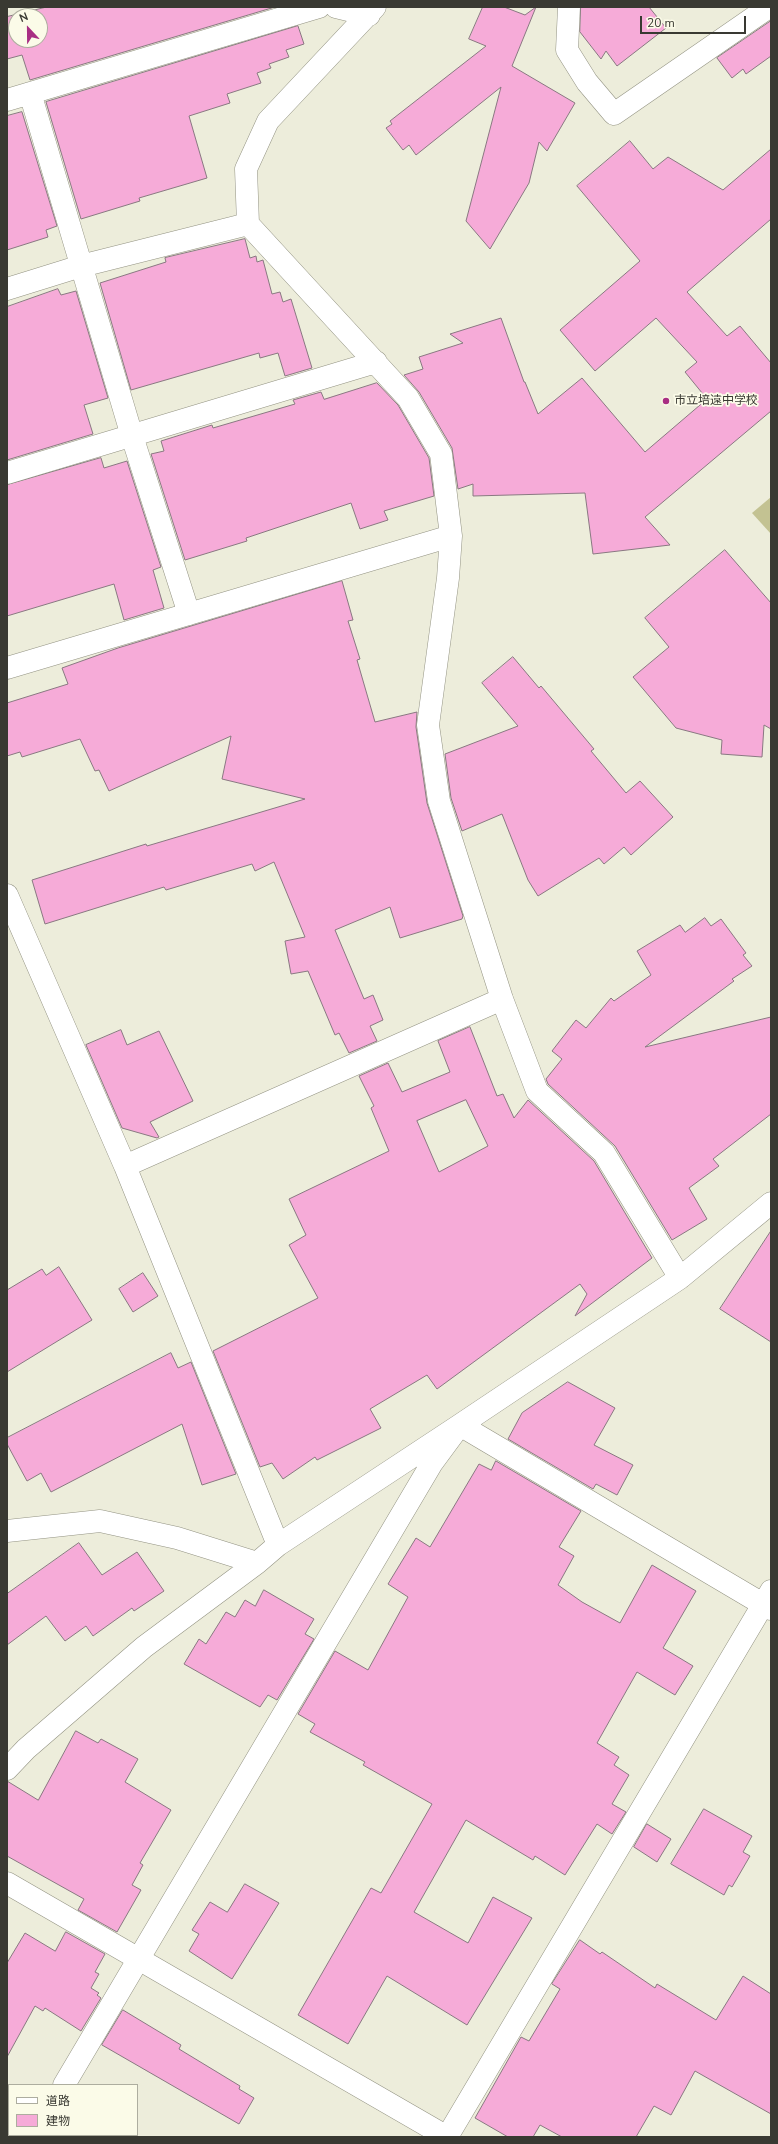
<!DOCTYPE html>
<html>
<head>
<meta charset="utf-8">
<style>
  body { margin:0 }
  #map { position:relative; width:778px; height:2144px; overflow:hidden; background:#ededdb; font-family:"Nunito Sans","Noto Sans JP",sans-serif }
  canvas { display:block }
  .frame { position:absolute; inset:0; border:8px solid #393932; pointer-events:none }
  .legend { position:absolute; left:8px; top:2084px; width:130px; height:52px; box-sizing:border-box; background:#fbfbe8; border:1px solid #adad9f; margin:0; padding:5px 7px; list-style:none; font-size:12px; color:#393932 }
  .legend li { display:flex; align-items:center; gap:8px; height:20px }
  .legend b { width:20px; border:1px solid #adad9f }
  .north { position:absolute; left:8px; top:8px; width:40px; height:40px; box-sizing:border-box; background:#fbfbe8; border:1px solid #adad9f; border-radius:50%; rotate:338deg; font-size:11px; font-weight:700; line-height:16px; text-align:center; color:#393932 }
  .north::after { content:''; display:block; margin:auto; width:14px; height:18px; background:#a82e83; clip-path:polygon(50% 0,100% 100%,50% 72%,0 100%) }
  .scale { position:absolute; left:640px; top:16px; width:106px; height:18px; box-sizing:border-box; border:2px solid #393932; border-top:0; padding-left:5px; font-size:12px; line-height:14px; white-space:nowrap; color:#393932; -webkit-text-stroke:3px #fbfbe8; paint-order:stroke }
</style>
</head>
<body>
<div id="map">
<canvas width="778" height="2144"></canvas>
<div class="frame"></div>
<ul class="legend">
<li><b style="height:5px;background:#fff"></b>道路</li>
<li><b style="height:11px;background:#f6abd8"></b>建物</li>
</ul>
<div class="north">N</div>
<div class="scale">20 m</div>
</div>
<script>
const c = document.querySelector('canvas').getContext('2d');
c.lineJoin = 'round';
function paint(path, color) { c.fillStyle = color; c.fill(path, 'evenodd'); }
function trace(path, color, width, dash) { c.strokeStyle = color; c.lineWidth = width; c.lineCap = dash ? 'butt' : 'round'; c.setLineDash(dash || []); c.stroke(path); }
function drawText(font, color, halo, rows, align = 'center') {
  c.font = font + ' "Nunito Sans","Noto Sans JP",sans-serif'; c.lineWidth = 3.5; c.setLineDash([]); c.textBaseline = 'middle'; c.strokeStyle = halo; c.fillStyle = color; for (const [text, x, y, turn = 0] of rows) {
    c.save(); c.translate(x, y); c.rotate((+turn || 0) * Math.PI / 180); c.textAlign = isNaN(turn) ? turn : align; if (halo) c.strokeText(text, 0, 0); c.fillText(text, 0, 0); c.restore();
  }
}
paint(new Path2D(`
  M771 497V534L752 513Z`), '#c3c292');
const building = new Path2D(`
  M47 7H275L30 80 22 55 7 59V17ZM16 16H40V40H16Z
  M483 7H504L525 15 536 7 512 66 575 103 547 151 539 142 529 183 490 249 466 221 501 87 416 155 409 145 403 150 386 128 392 124 390 121 486 46 469 39Z
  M581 7H649L666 28 617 66 606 51 601 59 580 32Z
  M771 21V56L746 74 743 69 732 78 717 58Z
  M298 26 304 44 286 50 289 57 269 64 271 68 257 73 261 83 227 94 230 103 189 116 207 178 139 198 140 201 81 219 46 102Z
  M22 112 57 226 46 230 48 237 7 250V116Z
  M630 141 653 169 668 157 723 190 771 149V219L687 292 727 336 740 326 771 363V411L645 517 670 545 593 554 585 493 473 496V484L458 489 452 448 419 392 404 375 423 369 419 357 463 343 450 334 501 318 524 382H525L538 414 582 378 645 452 707 399 685 372 697 362 656 318 595 371 560 330 640 261 577 186Z
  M245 239 250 258 256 256 257 262 263 260 272 294 280 292 283 302 291 299 312 368 285 376 278 353 260 358 259 353 131 390 100 283 166 262 165 258Z
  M58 289 61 295 76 291 108 398 84 405 93 434 7 460V307Z
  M377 383 398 405 429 458 434 496 384 511 388 520 360 529 351 503 246 538 247 541 185 560 151 454 164 451 161 441 212 425 213 428 295 404 293 400 321 392 324 399Z
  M101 458 104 468 127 461 161 567 153 570 164 608 124 620 114 584 7 616V485Z
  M725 550 771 603V729L764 725 762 757 721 754 722 740 676 728 633 677 669 647 645 618Z
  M342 581 353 620 348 621 360 659 357 660 375 722 417 712 416 727 427 803 463 916 462 919 400 938 390 907 335 930 364 999 373 995 383 1020 370 1026 377 1041 349 1053 339 1033 335 1035 308 971 291 974 285 941 305 937 274 862 255 871 252 864 166 890 164 887 45 924 32 880 146 844 147 846 305 799 222 779 231 736 109 791 99 770 95 771 80 739 22 757 20 752 7 756V703L68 684 62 668 118 648Z
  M513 657 539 688 541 686 594 749 591 751 626 793 640 781 673 817 631 855 624 847 604 864 599 858 538 896 528 880 502 814 462 831 451 798 445 754 518 726 482 683Z
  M705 918 711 926 721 919 746 953 743 955 752 966 732 979 734 981 645 1047 771 1017V1114L713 1159 719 1166 689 1188 707 1219 672 1240 615 1146 548 1084 546 1079 562 1059 552 1051 576 1020 586 1028 611 998 614 1001 651 975 637 951 680 925 685 932Z
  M470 1027 497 1096 503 1094 514 1118 528 1100 594 1161 652 1258 575 1316 587 1294 580 1284 437 1389 427 1375 370 1409 381 1428 317 1460 315 1457 283 1479 272 1463 260 1467 213 1351 318 1298 289 1245 306 1235 289 1199 389 1151 371 1108 374 1106 359 1076 388 1063 402 1092 450 1072 438 1041ZM466 1100 488 1146 439 1172 417 1121Z
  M121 1030 127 1045 159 1031 193 1101 150 1122 159 1137 157 1138 122 1128 86 1045Z
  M771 1231V1342L720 1309Z
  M59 1267 92 1320 7 1372V1290L42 1269 46 1275Z
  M143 1273 158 1296 133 1312 119 1289Z
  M171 1353 178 1368 191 1362 236 1474 202 1485 182 1424 51 1492 41 1473 27 1481 7 1444V1438Z
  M568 1382 615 1408 594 1445 633 1465 617 1495 596 1484 593 1489 508 1439 522 1413Z
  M496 1461 581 1511 559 1547 574 1556 558 1585 582 1602 620 1623 652 1565 696 1591 663 1648 693 1666 675 1695 637 1672 597 1743 619 1757 614 1765 629 1775 612 1804 626 1812 612 1834 597 1824 565 1875 535 1856 533 1860 466 1820 414 1912 468 1943 493 1897 532 1918 467 2025 387 1976 348 2044 298 2015 371 1888 381 1893 432 1804 363 1765 365 1762 310 1732 315 1724 298 1714 335 1651 368 1670 408 1597 388 1584 416 1538 430 1547 479 1464 491 1470Z
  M79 1543 102 1575 137 1552 164 1591 134 1611 132 1608 93 1636 86 1626 65 1641 46 1616 7 1645V1594Z
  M264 1590 314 1619 305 1634 314 1639 277 1700 268 1695 260 1707 184 1664 199 1639 206 1644 226 1612 235 1617 245 1600 255 1606Z
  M76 1731 98 1743 101 1739 138 1759 125 1782 171 1810 140 1863 143 1865 132 1885 141 1890 117 1932 78 1910 84 1899 7 1856V1781L38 1800Z
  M704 1809 752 1836 743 1852 750 1856 732 1887 729 1885 724 1895 671 1864Z
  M647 1824 671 1839 657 1862 634 1847Z
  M245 1884 279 1903 232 1979 189 1951 199 1934 192 1930 210 1902 227 1912Z
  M66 1932 105 1954 95 1972 99 1974 91 1988 99 1993 97 1995 101 1998 81 2031 45 2008 43 2011 35 2006 7 2057V1963L25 1933 55 1951Z
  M580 1940 600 1954 602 1952 655 1988 657 1984 716 2020 743 1976 771 1994V2114L695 2071 671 2115 654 2106 636 2137H562L540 2125 533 2137H508L475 2118 521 2037 529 2041 560 1989 552 1984Z
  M123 2010 181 2045 179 2049 240 2086 239 2089 254 2098 239 2124 102 2045Z`);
paint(building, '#f6abd8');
trace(building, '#897881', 1);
const street = new Path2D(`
  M336 7 369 15
  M375 7 268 121 246 169 248 224 408 398 441 454 451 536 448 578 428 725 439 801 502 999 537 1091 604 1153 680 1278
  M569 7 567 50 587 82 614 114 769 7
  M30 93 132 436 189 614
  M7 100 319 7
  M7 289 81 266 248 224
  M7 473 376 362
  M7 668 451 536
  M7 895 125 1166 278 1545
  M125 1166 502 999
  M7 1531 100 1521 177 1538 257 1563
  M7 1769 26 1749 144 1647 257 1563 278 1545 460 1425 771 1609
  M64 2085 432 1463 460 1425 680 1278 771 1203
  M34 2137 35 2135
  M447 2137 771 1591`);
const secondary = new Path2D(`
  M7 1883 447 2137`);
trace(street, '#939383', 23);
trace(secondary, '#939383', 23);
trace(street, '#fff', 22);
trace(secondary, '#fff', 22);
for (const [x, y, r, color] of [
  [666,401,4,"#a82e83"]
]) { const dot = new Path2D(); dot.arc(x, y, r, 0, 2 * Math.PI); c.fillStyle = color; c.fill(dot); trace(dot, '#fbfbe8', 1.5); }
drawText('12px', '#393932', '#fbfbe8', [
  ["市立培遠中学校",674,401]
], 'left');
</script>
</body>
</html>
